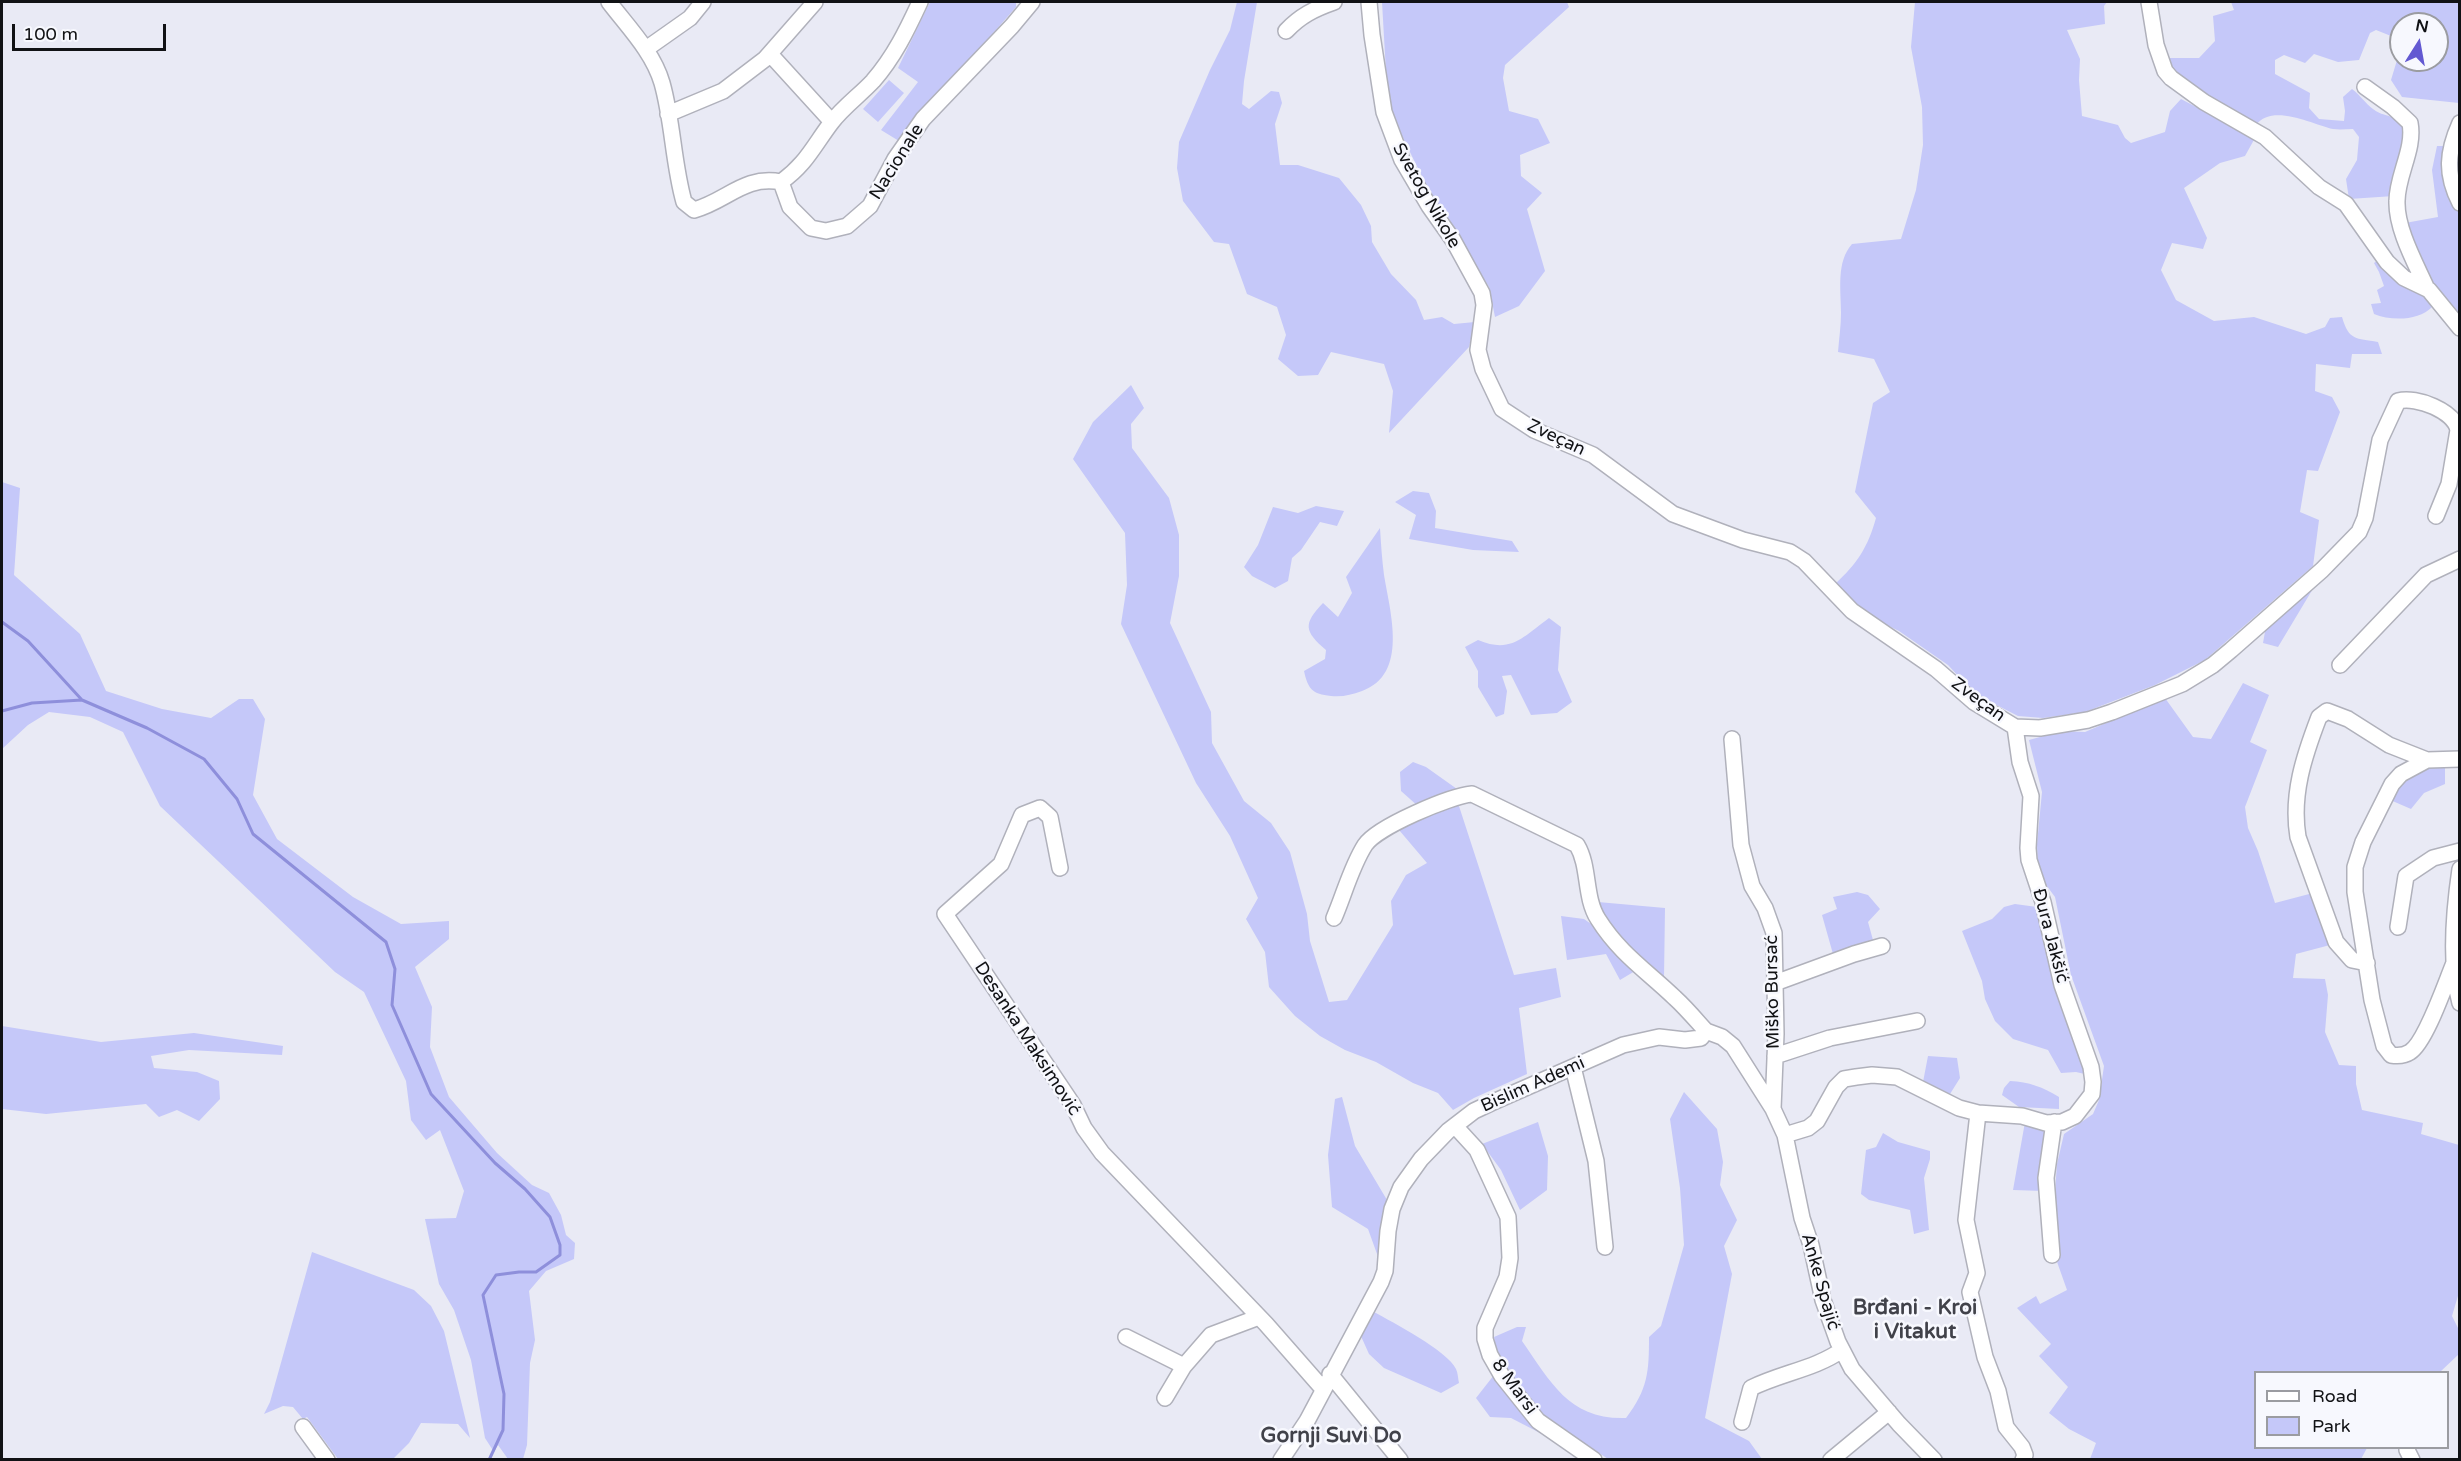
<!DOCTYPE html>
<html>
<head>
<meta charset="utf-8">
<style>
  body { margin:0 }
  #map { position:relative; width:2461px; height:1461px; overflow:hidden; background:#e9eaf5; font-family:"Varela Round",sans-serif }
  canvas { display:block }
  .frame { position:absolute; inset:0; border:3px solid #111215; pointer-events:none }
  .legend { position:absolute; left:2254px; top:1371px; width:195px; height:78px; box-sizing:border-box; background:#f7f8fe; border:2px solid #9b9ca1; margin:0; padding:8px 10px; list-style:none; font-size:18px; color:#111215 }
  .legend li { display:flex; align-items:center; gap:12px; height:30px }
  .legend b { width:30px; border:2px solid #9b9ca1 }
  .north { position:absolute; left:2389px; top:12px; width:60px; height:60px; box-sizing:border-box; background:#f7f8fe; border:2px solid #9b9ca1; border-radius:50%; rotate:11deg; font-size:16px; font-weight:700; line-height:24px; text-align:center; color:#111215 }
  .north::after { content:''; display:block; margin:auto; width:21px; height:27px; background:#6359d2; clip-path:polygon(50% 0,100% 100%,50% 72%,0 100%) }
  .scale { position:absolute; left:12px; top:24px; width:154px; height:27px; box-sizing:border-box; border:3px solid #111215; border-top:0; padding-left:8px; font-size:18px; line-height:21px; white-space:nowrap; color:#111215; -webkit-text-stroke:4px #f7f8fe; paint-order:stroke }
</style>
</head>
<body>
<div id="map">
<canvas width="2461" height="1461"></canvas>
<div class="frame"></div>
<ul class="legend">
<li><b style="height:8px;background:#fff"></b>Road</li>
<li><b style="height:16px;background:#c5c8f9"></b>Park</li>
</ul>
<div class="north">N</div>
<div class="scale">100 m</div>
</div>
<script>
const c = document.querySelector('canvas').getContext('2d');
c.lineJoin = 'round';
function paint(path, color) { c.fillStyle = color; c.fill(path, 'evenodd'); }
function trace(path, color, width, dash) { c.strokeStyle = color; c.lineWidth = width; c.lineCap = dash ? 'butt' : 'round'; c.setLineDash(dash || []); c.stroke(path); }
function drawText(font, color, halo, rows, align = 'center') {
  c.font = font + ' "Varela Round",sans-serif'; c.lineWidth = 5; c.setLineDash([]); c.textBaseline = 'middle'; c.strokeStyle = halo; c.fillStyle = color; for (const [text, x, y, turn = 0] of rows) {
    c.save(); c.translate(x, y); c.rotate((+turn || 0) * Math.PI / 180); c.textAlign = isNaN(turn) ? turn : align; if (halo) c.strokeText(text, 0, 0); c.fillText(text, 0, 0); c.restore();
  }
}
paint(new Path2D(`
  M930 2H1016V7L899 141 881 130 918 82 898 68Z
  M1237 2H1257L1244 81 1242 104 1249 109 1271 91 1279 92 1282 103 1275 124 1280 165H1298L1339 178 1361 205 1371 226 1372 242 1391 274 1416 300 1424 320 1442 317 1454 324 1475 322 1469 347 1389 433 1393 391 1384 364 1331 352 1318 375 1298 376 1278 359 1286 335 1277 307 1247 294 1229 244 1214 242 1183 201 1177 168 1179 142 1210 70 1230 30Z
  M1382 2H1567L1569 7 1505 65 1503 78 1509 111 1538 119 1550 143 1520 155 1521 176 1542 193 1527 209 1545 271 1519 306 1495 317 1489 287 1428 189 1388 107Z
  M1915 2H2107L2104 6 2105 24 2067 30 2080 59 2079 80 2082 116 2118 125 2125 138 2131 143 2165 132 2170 111 2181 99 2255 138 2245 156 2220 163 2184 188 2207 238 2203 249 2172 243 2161 270 2176 300 2214 321 2254 317 2306 334 2325 327 2330 318 2342 317C2349 341 2356 338 2378 342L2382 354H2352L2350 368 2316 364 2315 391 2332 397 2340 412 2318 471 2307 470 2300 512 2319 520 2313 566 2205 660 2155 685 2085 712 2043 718 2018 716 1975 694 1948 665 1899 631 1862 613 1835 584C1857 564 1868 547 1876 518L1855 492 1873 403 1890 392 1874 359 1838 352C1839 339 1841 326 1841 313 1841 290 1836 262 1852 244L1901 239 1916 190 1923 145 1922 107 1911 47Z
  M2231 2H2459V103L2402 97 2391 80 2401 47V60H2437V24H2401V40L2376 30 2370 33 2359 60 2338 62 2314 54 2305 63 2284 55 2275 60V74L2310 93 2309 108 2319 119 2344 121 2345 111 2343 97 2352 89C2360 95 2365 103 2373 109 2384 118 2395 113 2405 127L2394 196 2349 199 2346 179 2357 160 2359 137 2353 129C2346 129 2340 130 2333 129 2312 124 2272 103 2256 125L2191 88 2174 72 2169 58H2199L2215 41 2213 16 2234 10Z
  M889 80 904 93 878 122 863 109Z
  M2437 146H2446L2459 209V318L2428 281 2405 223 2438 217 2432 170Z
  M2378 260 2431 300 2432 307C2419 321 2391 321 2374 314L2371 304 2381 303 2377 290 2384 286 2379 272 2374 263Z
  M1131 385 1144 408 1131 424 1132 448 1169 498 1179 535V576L1170 623 1211 712 1212 743 1244 801 1271 823 1290 852 1307 914 1310 941 1329 1002 1347 1000 1393 925 1391 901 1406 875 1427 863 1399 830 1458 803 1514 975 1556 968 1561 997 1519 1008 1527 1074 1474 1098 1453 1110 1438 1093 1413 1083 1376 1062 1345 1050 1320 1036 1295 1016 1269 987 1265 952 1246 919 1258 898 1230 836 1196 783 1121 624 1127 585 1125 533 1073 459 1093 422Z
  M2 482 20 488 14 575 80 634 106 691 162 709 211 718 239 699H253L265 719 253 795 277 839 353 897 401 924 449 921V939L415 967 432 1007 430 1047 449 1097 497 1153 532 1185 549 1193 561 1215 566 1235 575 1243 574 1259 546 1271 529 1291 535 1340 530 1363 527 1445 523 1459H508L498 1445 494 1452 485 1438 471 1360 454 1310 439 1284 425 1219 456 1218 464 1191 440 1130 426 1140 411 1120 406 1081 364 992 335 972 160 806 123 732 90 717 49 712 28 725 2 749Z
  M1413 491 1429 493 1436 511 1435 528 1512 541 1519 552 1473 550 1409 539 1416 515 1395 502Z
  M1316 506 1344 511 1337 526 1320 522 1301 550 1292 558 1288 581 1275 588 1252 576 1244 567 1258 545 1273 507 1298 513Z
  M1380 528C1381 544 1382 560 1384 575 1390 612 1409 674 1362 691 1351 695 1343 697 1331 696 1312 694 1308 689 1304 671L1325 659 1326 650C1304 631 1303 624 1323 603L1338 617 1352 593 1346 577Z
  M2320 577 2278 647 2263 643 2266 626Z
  M1549 618 1561 627 1558 670 1572 702 1557 713 1531 715 1511 675 1502 676 1507 691 1504 714 1496 717 1478 687V671L1465 647 1478 640C1511 654 1523 637 1549 618Z
  M2243 683 2269 695 2250 742 2267 750 2245 807 2248 828 2258 851 2275 903 2313 893 2330 945 2296 954 2293 978 2325 979 2328 995 2325 1032 2339 1065 2356 1066V1084L2362 1110 2423 1123 2421 1134 2459 1145 2460 1289 2452 1316 2459 1330V1354L2440 1372H2256V1448H2367L2361 1459H2090L2096 1443 2069 1429 2049 1413 2068 1387 2039 1356 2051 1344 2017 1308 2036 1296 2040 1304 2067 1290 2056 1259 2054 1206 2057 1164 2064 1134 2093 1114 2099 1100 2104 1066 2071 975 2055 897 2038 874 2037 844 2042 792 2029 740 2062 731 2085 732 2165 698 2193 737 2211 739Z
  M1413 762 1426 767 1457 789 1419 807 1401 791 1400 772Z
  M2445 763V784L2424 793 2411 809 2388 799 2416 767Z
  M1857 892 1868 895 1880 909 1868 922 1873 940 1833 954 1822 915 1837 909 1833 897Z
  M1598 902 1665 908 1664 978C1632 953 1614 940 1598 902Z
  M2015 904 2037 907 2043 922 2054 986 2089 1075 2076 1072 2061 1073 2048 1050 2013 1039 1995 1021 1985 999 1982 981 1962 931 1992 919 2004 907Z
  M1561 916 1584 919 1594 926 1635 971 1620 980 1606 954 1567 960Z
  M2 1026 101 1042 194 1033 283 1046 282 1055 189 1050 151 1056 154 1068 197 1072 219 1081 220 1099 199 1121 177 1110 159 1117 146 1104 46 1114 2 1109Z
  M1928 1056 1957 1058 1960 1078 1950 1094 1923 1082Z
  M2010 1081C2029 1082 2043 1087 2059 1097V1109L2019 1107 2002 1095 2004 1088Z
  M1684 1092 1717 1129 1723 1162 1720 1185 1737 1220 1724 1246 1732 1274 1705 1418 1749 1441 1762 1459H1608L1545 1417 1514 1378 1497 1352 1494 1337 1517 1327H1526L1522 1341C1551 1383 1570 1420 1626 1418 1648 1389 1649 1372 1649 1337L1661 1326 1684 1245 1680 1188 1670 1119Z
  M1342 1097 1355 1146 1387 1200 1382 1228 1381 1265 1368 1229 1332 1207 1328 1155 1335 1099Z
  M1538 1122 1548 1156 1547 1190 1520 1210 1501 1170 1482 1144Z
  M2025 1122 2048 1127 2043 1191 2013 1190Z
  M1883 1133 1898 1142 1930 1151V1159L1924 1178 1929 1230 1914 1234 1910 1210 1869 1200 1861 1194 1866 1150 1876 1147Z
  M312 1252 414 1290 431 1306 444 1331 470 1438 458 1424 421 1423 409 1443 393 1459H338L307 1417 303 1419 293 1407 283 1406 264 1414 270 1402Z
  M1374 1312C1392 1322 1448 1351 1456 1369 1458 1373 1458 1379 1459 1383L1441 1393 1384 1368 1369 1354 1360 1334Z
  M1494 1375 1542 1434 1511 1418 1490 1417 1476 1398Z`), '#c5c8f9');
trace(new Path2D(`
  M2 622 28 641 82 700 147 728 204 759 237 799 253 834 386 942 395 969 392 1005 431 1094 495 1163 525 1189 550 1217 560 1245V1255L536 1272H519L496 1275 483 1295 504 1394 503 1430 489 1460
  M2 711 32 703 82 700`), '#8e8fdb', 3);
const minor = new Path2D(`
  M609 2C628 27 653 52 662 83 673 122 673 163 684 202L694 210C727 201 744 175 781 182
  M1369 2 1372 35 1384 112 1402 160 1429 206 1453 240 1482 293 1484 305 1478 350 1483 369 1502 409 1534 430 1593 455 1673 514 1743 540 1790 552 1804 561 1852 611 1936 669 1974 702 2015 727 2040 728 2088 720 2112 712 2182 684 2213 665 2231 650 2322 570 2359 532 2365 518 2380 440 2398 401C2417 396 2454 411 2458 430L2449 484 2436 516
  M2149 2 2156 45 2165 71 2171 78 2204 102 2265 137 2319 187 2346 204 2387 262 2404 278 2429 290 2460 328
  M1286 31C1300 16 1314 9 1334 2
  M646 49 690 18 703 2
  M770 54 832 122
  M2365 87 2393 107 2410 123C2415 149 2397 175 2397 201 2396 229 2416 264 2427 289
  M668 114 723 91 765 59 815 2
  M2460 123C2447 152 2445 174 2460 203
  M781 182 790 207 811 228 826 231 847 226 870 206 895 159 923 119 1012 26 1032 2
  M781 182C806 164 813 147 831 123 843 107 860 95 873 81 894 57 907 30 920 2
  M2340 665 2426 575 2460 559
  M1732 739 1741 845 1752 886 1765 908 1774 933 1776 1034 1773 1109
  M2427 760 2401 774 2392 784 2363 842 2355 867V892L2372 1000 2384 1046 2391 1055C2397 1056 2404 1056 2410 1052 2426 1042 2446 982 2454 963
  M1060 868 1050 817 1040 808 1022 815 1001 864 945 914 1073 1105 1084 1128 1102 1153 1266 1324 1323 1389
  M2460 869C2454 910 2449 963 2460 1003
  M1334 918C1344 895 1351 867 1365 845 1377 827 1450 796 1472 794L1577 845C1590 867 1584 897 1598 919 1620 954 1647 971 1675 998 1686 1008 1696 1020 1706 1031
  M2398 927 2406 876 2433 858 2460 851
  M2367 963 2352 960 2336 942 2298 837C2291 795 2304 756 2319 717L2327 711 2348 719 2389 745 2427 760 2460 759
  M1775 983 1854 954 1882 946
  M1706 1031 1722 1037 1733 1046 1773 1109 1785 1135 1802 1218 1811 1245 1823 1300 1838 1342 1852 1369 1899 1424 1934 1460
  M1775 1056 1830 1038 1917 1021
  M1573 1067 1596 1161 1605 1247
  M1978 1113 1966 1220 1977 1273 1970 1292 1985 1357 1998 1391 2006 1427 2022 1447 2025 1455 2023 1460
  M1455 1126 1477 1150 1508 1217 1510 1258 1507 1277 1485 1328V1339L1490 1355 1502 1376 1538 1421 1594 1460
  M1785 1135 1808 1128 1817 1121 1836 1087 1844 1079 1856 1077 1872 1075 1897 1077 1959 1108 1978 1113 2022 1116 2046 1123 2062 1122 2075 1116 2092 1094 2093 1082 2091 1067 2062 985 2043 902 2029 860 2028 848 2031 796 2020 762 2015 727
  M2052 1255 2046 1178 2054 1122
  M1126 1337 1184 1366
  M1330 1374 1400 1460
  M1165 1398 1184 1366 1211 1335 1259 1317
  M1742 1422 1751 1388C1781 1373 1815 1369 1842 1350
  M303 1427 327 1460
  M2407 1450 2412 1460
  M1281 1460 1307 1421 1381 1282 1385 1271 1388 1231 1392 1209 1401 1187 1421 1159 1448 1131 1474 1111 1491 1103 1623 1045 1659 1037 1685 1040 1701 1038 1706 1031
  M1831 1460 1889 1412`);
trace(minor, '#b0b1bb', 18);
trace(minor, '#fff', 15);
drawText('18px', '#111215', '#f7f8fe', [
  ["Nacionale",897,162,-58],
  ["Svetog Nikole",1426,196,60],
  ["Zveçan",1556,438,25],
  ["Zveçan",1978,700,36],
  ["Ðura Jakšić",2050,936,75],
  ["Miško Bursać",1773,992,-91],
  ["Desanka Maksimović",1027,1039,57],
  ["Bislim Ademi",1533,1085,-24],
  ["Anke Spajić",1820,1282,74],
  ["8 Marsi",1514,1387,54]
]);
drawText('bold 21px', '#41424a', '#f7f8fe', [
  ["Brđani - Kroi",1915,1308],
  ["i Vitakut",1915,1332],
  ["Gornji Suvi Do",1331,1436]
]);
</script>
</body>
</html>
